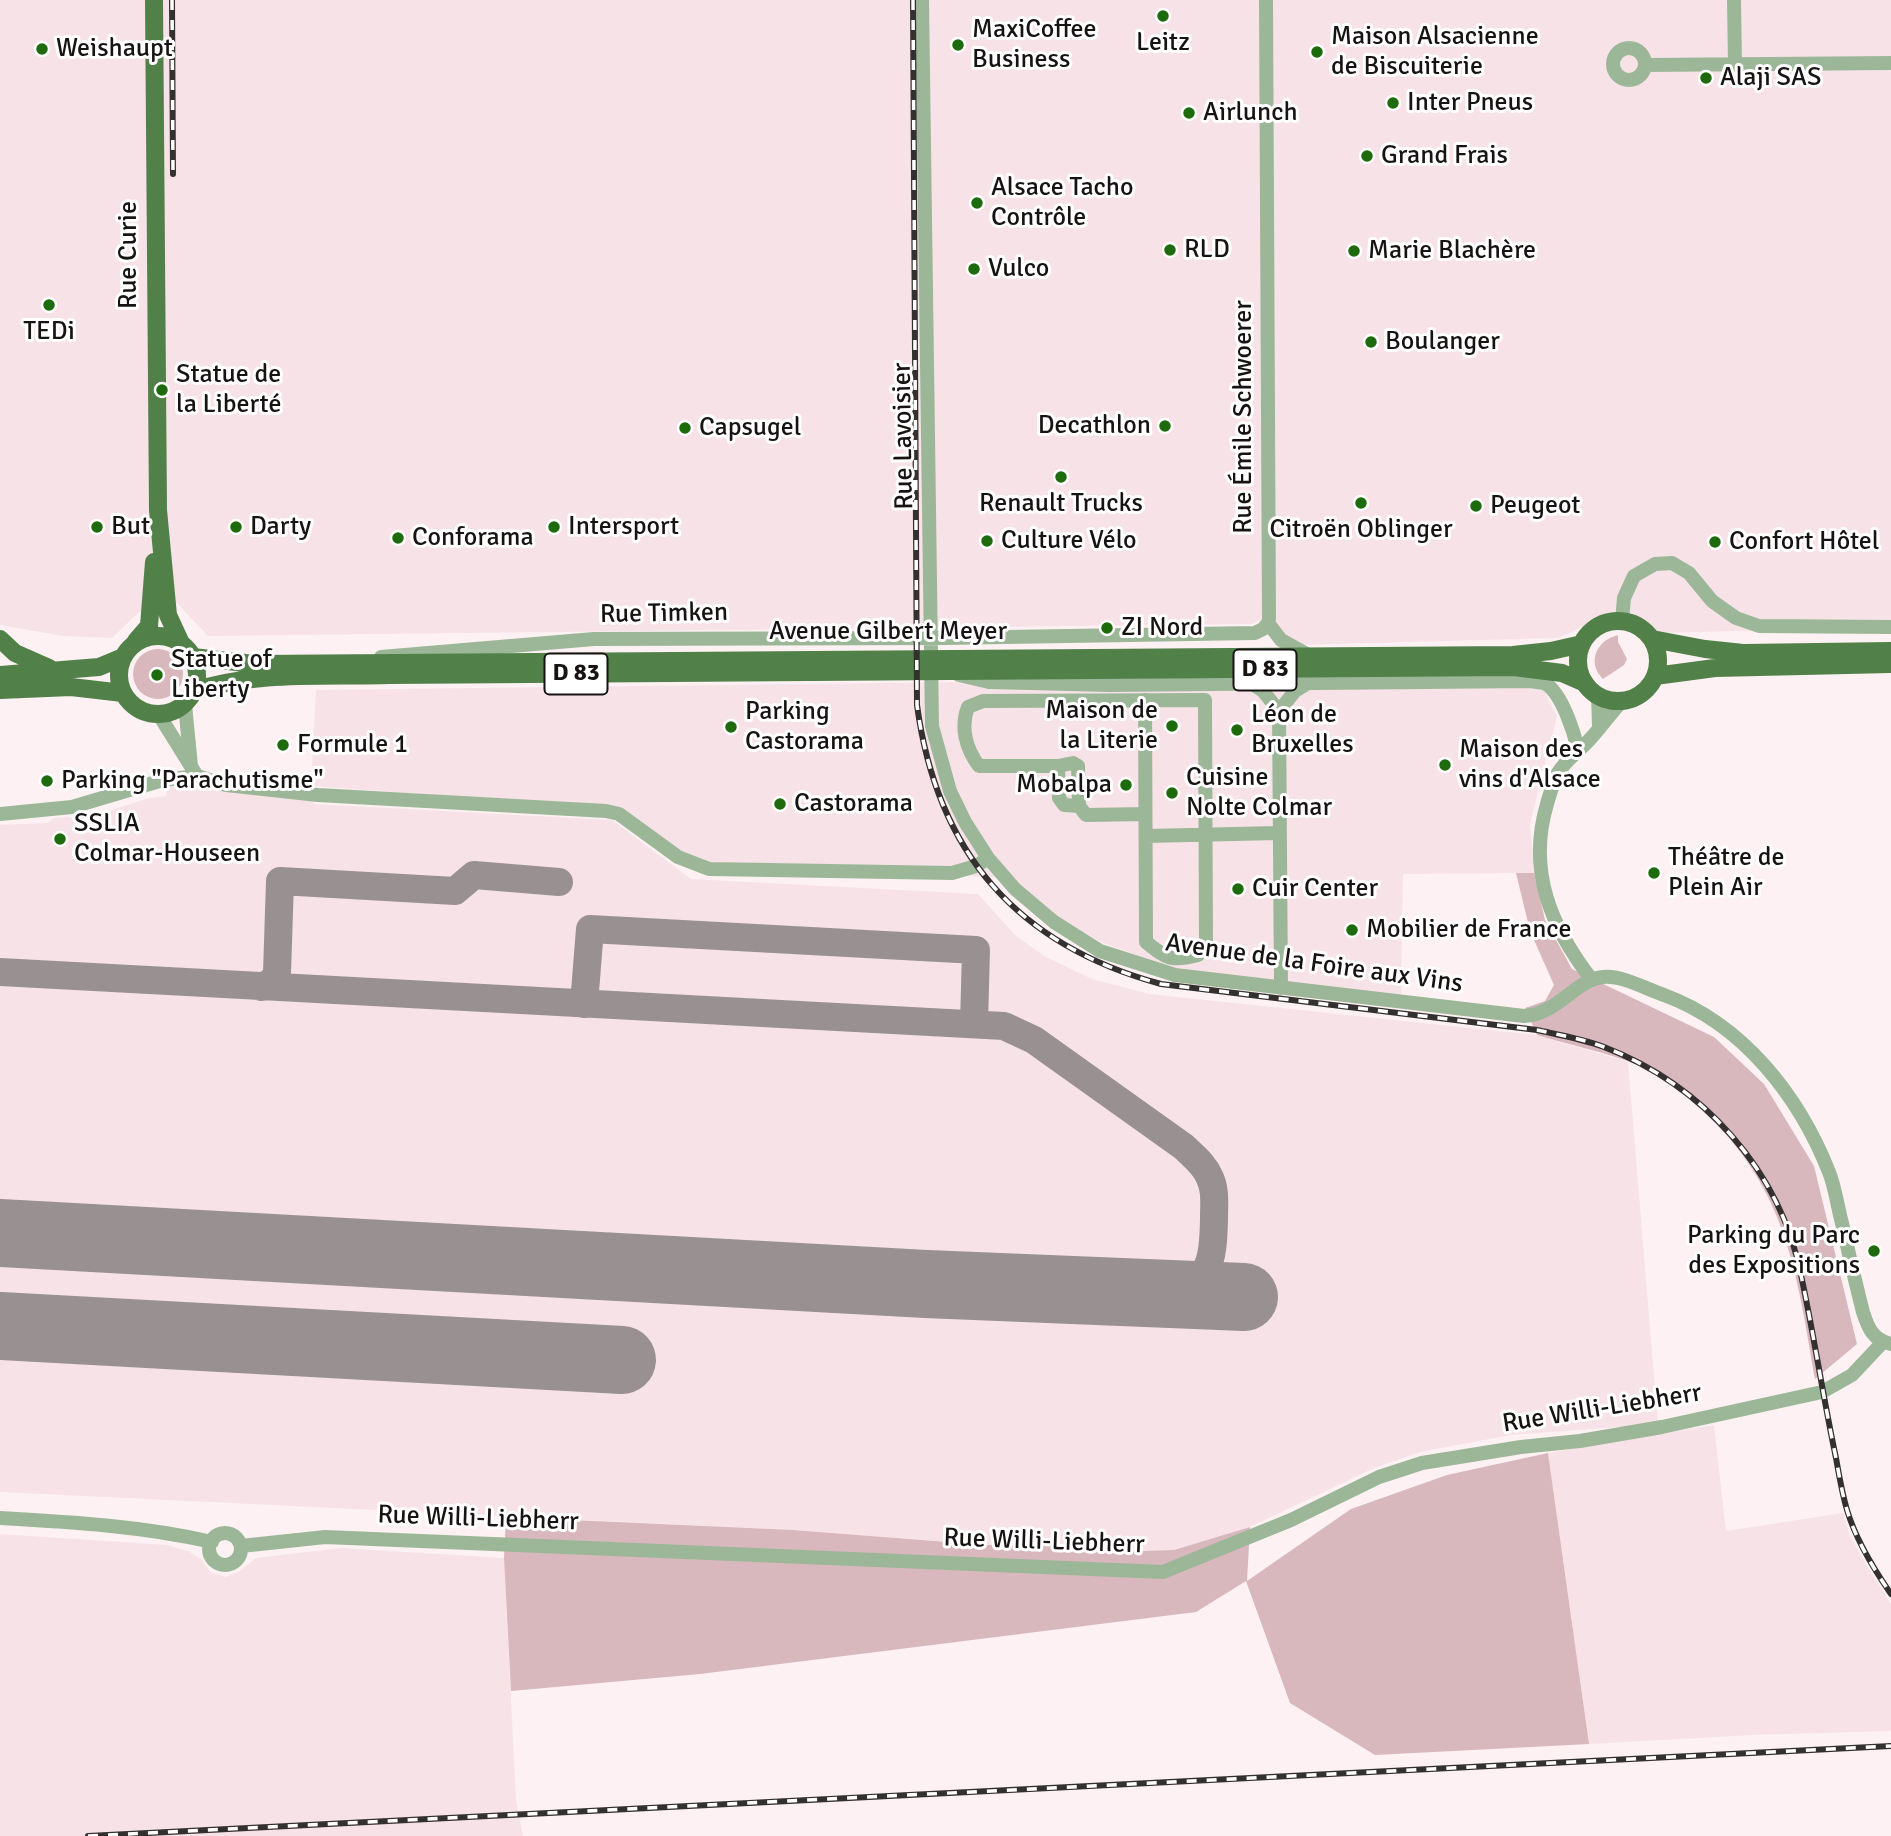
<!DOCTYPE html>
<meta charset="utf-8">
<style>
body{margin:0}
canvas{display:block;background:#fdf1f3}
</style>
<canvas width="1891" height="1836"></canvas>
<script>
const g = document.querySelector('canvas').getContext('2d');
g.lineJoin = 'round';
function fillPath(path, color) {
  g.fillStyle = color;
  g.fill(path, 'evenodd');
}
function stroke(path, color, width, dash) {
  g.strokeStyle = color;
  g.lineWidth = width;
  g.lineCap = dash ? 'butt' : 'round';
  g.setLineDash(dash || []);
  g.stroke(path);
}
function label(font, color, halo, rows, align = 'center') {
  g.font = font + ' Signika,sans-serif';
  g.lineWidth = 6;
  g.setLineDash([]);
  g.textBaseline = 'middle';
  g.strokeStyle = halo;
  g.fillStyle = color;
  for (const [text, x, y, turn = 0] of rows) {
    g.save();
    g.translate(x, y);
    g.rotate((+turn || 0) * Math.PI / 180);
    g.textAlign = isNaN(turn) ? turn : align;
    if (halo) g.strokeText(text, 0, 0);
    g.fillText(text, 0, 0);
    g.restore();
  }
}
const built = new Path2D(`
 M 0,0 L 1891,0 L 1891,627 L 1659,633 L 1632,613 L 1608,614 L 1559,638 L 1297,645 L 1264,617 L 1252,624 L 208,636 L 177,603 L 139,612 L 112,638 L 63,636 L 0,625 Z
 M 964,682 L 1510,684 L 1543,689 L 1557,716 L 1530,824 L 1534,873 L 1403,874 L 1401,995 L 1177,971 L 1101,942 L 1056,916 L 1010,878 L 717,865 L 684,857 L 617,808 L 311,786 L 316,690 Z
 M 181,785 L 313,801 L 314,804 L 612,820 L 691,879 L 978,894 L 1015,935 L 1044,956 L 1092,979 L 1149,994 L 1537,1035 L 1628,1062 L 1658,1424 L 1511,1435 L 1420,1452 L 1374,1468 L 1250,1527 L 1174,1550 L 1109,1552 L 1097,1546 L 986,1545 L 793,1530 L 0,1492 L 0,825 L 48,823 L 54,818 L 69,817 L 78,821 L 149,798 L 166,796 L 167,786 Z
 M 1714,1425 L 1726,1531 L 1843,1513 L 1849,1533 L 1862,1558 L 1891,1604 L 1891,1731 L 1753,1735 L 1589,1744 L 1548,1453 Z
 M 0,1534 L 167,1545 L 188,1551 L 201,1559 L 210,1572 L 225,1577 L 240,1571 L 256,1558 L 341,1548 L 504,1558 L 516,1800 L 523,1836 L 0,1836 Z`);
const green = new Path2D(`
 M 1618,635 L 1618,642 L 1627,659 L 1624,665 L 1603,679 C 1586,662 1597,640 1618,635 Z
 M133 674a25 25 0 1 1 50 0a25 25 0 1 1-50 0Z
 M 1516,873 L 1534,873 L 1545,920 L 1572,969 L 1714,1037 L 1764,1084 L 1814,1166 L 1857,1344 L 1815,1379 C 1797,1274 1787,1190 1705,1113 C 1686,1095 1664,1077 1640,1066 C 1609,1053 1570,1045 1537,1035 L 1525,1008 L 1545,1001 L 1554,985 L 1530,931 Z
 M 1548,1453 L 1589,1744 L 1375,1755 L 1290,1703 L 1246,1581 L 1196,1612 L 700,1674 L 511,1691 L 504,1558 L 506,1517 L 793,1530 L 986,1545 L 1097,1546 L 1110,1552 L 1174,1550 L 1250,1527 L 1247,1581 L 1351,1509 L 1447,1475 Z`);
const taxiway = new Path2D(`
 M 0,972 L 1004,1026 L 1034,1040 L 1184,1147 C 1193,1156 1204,1164 1209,1176 C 1216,1189 1214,1204 1214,1219 C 1213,1261 1211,1286 1163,1294
 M 261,987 L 272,982 L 277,973 L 280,881 L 455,891 L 474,875 L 559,882
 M 584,1004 L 590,929 L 976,950 L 974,1024`);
const runway = new Path2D(`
 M 0,1233 L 926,1284 L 1244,1297
 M 0,1326 L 622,1360`);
const minor = new Path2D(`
 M 922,0 L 932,726 L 950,791 L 965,822 L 988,858 L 1015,889 L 1054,922 L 1100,951 L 1175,975 L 1524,1016 C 1558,1014 1575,980 1603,977 C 1622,975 1646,989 1664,995 C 1743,1024 1799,1096 1829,1172 C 1835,1187 1837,1204 1841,1219 C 1848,1250 1855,1281 1863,1312 C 1868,1328 1873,1340 1891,1344
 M 1266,0 L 1269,619 L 1268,623
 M 1734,0 L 1735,65
 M1613 64a16 16 0 1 1 32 0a16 16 0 1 1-32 0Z
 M 1645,65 L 1891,63
 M 1622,621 L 1624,598 L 1634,576 L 1655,564 L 1672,563 L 1689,573 L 1712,601 L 1736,618 L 1759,626 L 1891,627
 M 1268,623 L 1281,640 L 1310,656
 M 381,657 L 594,639 L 943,638 L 1255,633 L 1263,629 L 1268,623
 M 959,675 L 989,682 L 1109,685 L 1529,681 C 1534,682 1542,682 1546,684 C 1562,694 1574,732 1578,750
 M 1251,683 L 1263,691 L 1279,711
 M 1598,695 L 1599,726
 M 1145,700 L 1146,942 C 1167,959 1171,962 1198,955 L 1206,942 L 1205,700 L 983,701 L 968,707 C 960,727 966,749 979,766 L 1058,766 L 1059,798 L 1064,805 L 1079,806 L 1086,815 L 1145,814
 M 185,705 L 191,766
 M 1279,711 L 1281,988
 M 1279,711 L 1295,691 L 1310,682
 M 159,715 L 197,776 L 226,785 L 318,795 L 606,811 L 619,814 L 678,857 L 709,869 L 952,873 L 976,866 L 988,858
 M 1058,766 L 1073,763 L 1078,766 L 1079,806
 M 0,814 L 72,807 L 163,780 L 197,776
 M 1146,836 L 1278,833
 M 1592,980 C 1551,927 1527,871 1547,804 C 1550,794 1553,782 1558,773 C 1566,759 1581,750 1591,738 C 1602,726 1611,713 1622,701
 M 0,1518 C 71,1522 142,1526 212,1542
 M209 1549a16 16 0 1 1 32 0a16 16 0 1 1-32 0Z
 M 241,1546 L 325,1537 L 1163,1572 L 1291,1520 L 1379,1477 L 1422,1463 L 1521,1447 L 1580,1441 L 1662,1427 L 1822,1392 L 1852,1375 L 1883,1342`);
const major = new Path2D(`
 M 154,0 L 158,510 L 168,615 L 180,641
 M1578 661a40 40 0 1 1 80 0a40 40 0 1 1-80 0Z
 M119 675a39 39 0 1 1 78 0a39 39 0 1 1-78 0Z
 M 0,639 L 15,653 L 49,668
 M 1652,639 L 1705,649 L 1743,653 L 1891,651
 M 136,641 L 149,626 L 154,562
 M 193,657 L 254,664 L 1513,655 L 1551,651 L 1582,644
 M 0,675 L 99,667 L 123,657
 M 1655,676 L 1715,668 L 1891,664
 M 0,690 L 71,687 L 123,693
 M 194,691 C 256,671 325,677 389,675 L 1514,667 L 1562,673 L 1585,683`);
const rail = new Path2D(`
 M 172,0 L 173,174
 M 913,0 L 917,705 C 937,853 1017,945 1161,984 L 1537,1030 C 1560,1035 1583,1039 1604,1047 C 1703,1085 1780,1170 1801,1275 C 1814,1335 1823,1397 1836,1458 C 1839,1475 1842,1493 1847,1510 C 1856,1540 1873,1568 1891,1594
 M 88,1836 L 1891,1746`);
const markers = [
 [1163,16,7,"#1d6b0c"],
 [958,45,7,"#1d6b0c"],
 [42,49,7,"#1d6b0c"],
 [1317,52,7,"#1d6b0c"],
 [1706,78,7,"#1d6b0c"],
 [1393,103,7,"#1d6b0c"],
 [1189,113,7,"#1d6b0c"],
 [1367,156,7,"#1d6b0c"],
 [977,203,7,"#1d6b0c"],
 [1170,250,7,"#1d6b0c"],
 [1354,251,7,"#1d6b0c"],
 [974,269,7,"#1d6b0c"],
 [49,305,7,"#1d6b0c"],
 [1371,342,7,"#1d6b0c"],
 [162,390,7,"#1d6b0c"],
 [1165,426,7,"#1d6b0c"],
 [685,428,7,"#1d6b0c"],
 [1061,477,7,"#1d6b0c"],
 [1361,503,7,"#1d6b0c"],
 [1476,506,7,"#1d6b0c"],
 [97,527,7,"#1d6b0c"],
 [236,527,7,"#1d6b0c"],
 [554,527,7,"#1d6b0c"],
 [398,538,7,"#1d6b0c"],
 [987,541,7,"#1d6b0c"],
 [1715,542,7,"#1d6b0c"],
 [1107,628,7,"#1d6b0c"],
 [157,675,7,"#1d6b0c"],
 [1172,726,7,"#1d6b0c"],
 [731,727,7,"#1d6b0c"],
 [1237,730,7,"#1d6b0c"],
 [283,745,7,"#1d6b0c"],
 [1445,765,7,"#1d6b0c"],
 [47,781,7,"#1d6b0c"],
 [1126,785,7,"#1d6b0c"],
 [1172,793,7,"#1d6b0c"],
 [780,804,7,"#1d6b0c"],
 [60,839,7,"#1d6b0c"],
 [1654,873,7,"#1d6b0c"],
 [1238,889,7,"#1d6b0c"],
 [1352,930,7,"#1d6b0c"],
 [1874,1251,7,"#1d6b0c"]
];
const shields = [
 [1265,670,63],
 [576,674,63]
];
const shieldNames = [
 ["D 83",1265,670],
 ["D 83",576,674]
];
const poiNames = [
 ["MaxiCoffee",972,30],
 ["Business",972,60],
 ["Maison Alsacienne",1331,37],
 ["de Biscuiterie",1331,67],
 ["Leitz",1163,43,"center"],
 ["Weishaupt",56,49],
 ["Alaji SAS",1720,78],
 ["Inter Pneus",1407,103],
 ["Airlunch",1203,113],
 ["Grand Frais",1381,156],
 ["Alsace Tacho",991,188],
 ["Contrôle",991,218],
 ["RLD",1184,250],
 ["Marie Blachère",1368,251],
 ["Vulco",988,269],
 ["TEDi",49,332,"center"],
 ["Boulanger",1385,342],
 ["Statue de",176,375],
 ["la Liberté",176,405],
 ["Decathlon",1151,426,"right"],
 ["Capsugel",699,428],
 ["Renault Trucks",1061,504,"center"],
 ["Peugeot",1490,506],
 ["But",111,527],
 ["Darty",250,527],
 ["Intersport",568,527],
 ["Citroën Oblinger",1361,530,"center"],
 ["Conforama",412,538],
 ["Culture Vélo",1001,541],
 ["Confort Hôtel",1729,542],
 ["ZI Nord",1121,628],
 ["Statue of",171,660],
 ["Liberty",171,690],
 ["Maison de",1158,711,"right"],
 ["la Literie",1158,741,"right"],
 ["Parking",745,712],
 ["Castorama",745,742],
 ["Léon de",1251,715],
 ["Bruxelles",1251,745],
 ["Formule 1",297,745],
 ["Maison des",1459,750],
 ["vins d'Alsace",1459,780],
 ["Cuisine",1186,778],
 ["Nolte Colmar",1186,808],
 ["Parking \"Parachutisme\"",61,781],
 ["Mobalpa",1112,785,"right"],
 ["Castorama",794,804],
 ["SSLIA",74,824],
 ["Colmar-Houseen",74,854],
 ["Théâtre de",1668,858],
 ["Plein Air",1668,888],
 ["Cuir Center",1252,889],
 ["Mobilier de France",1366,930],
 ["Parking du Parc",1860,1236,"right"],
 ["des Expositions",1860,1266,"right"]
];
const streetNames = [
 ["Rue Curie",129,255,-90],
 ["Rue Émile Schwoerer",1244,417,-90],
 ["Rue Lavoisier",904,436,-91],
 ["Rue Timken",664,614,-1],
 ["Avenue Gilbert Meyer",888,632],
 ["Avenue de la Foire aux Vins",1314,964,8],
 ["Rue Willi-Liebherr",1602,1409,-9],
 ["Rue Willi-Liebherr",478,1519,2],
 ["Rue Willi-Liebherr",1044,1542,2]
];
fillPath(built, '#f7e3e7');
fillPath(green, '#d8b7bd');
stroke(taxiway, '#999092', 28);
stroke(runway, '#999092', 68);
stroke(minor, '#9cb798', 14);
stroke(major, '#518149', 18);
stroke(rail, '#353030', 6);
stroke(rail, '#fff', 3.5, [10]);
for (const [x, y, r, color] of markers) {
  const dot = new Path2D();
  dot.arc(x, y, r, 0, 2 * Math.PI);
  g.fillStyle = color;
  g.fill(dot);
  stroke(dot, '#fff', 2.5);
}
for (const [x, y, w] of shields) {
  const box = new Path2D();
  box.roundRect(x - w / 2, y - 20.5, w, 41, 5);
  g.fillStyle = '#fff';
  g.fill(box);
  stroke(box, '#171313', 2);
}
label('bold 24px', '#171313', null, shieldNames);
label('26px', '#171313', '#fff', poiNames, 'left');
label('26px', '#171313', '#fff', streetNames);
</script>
